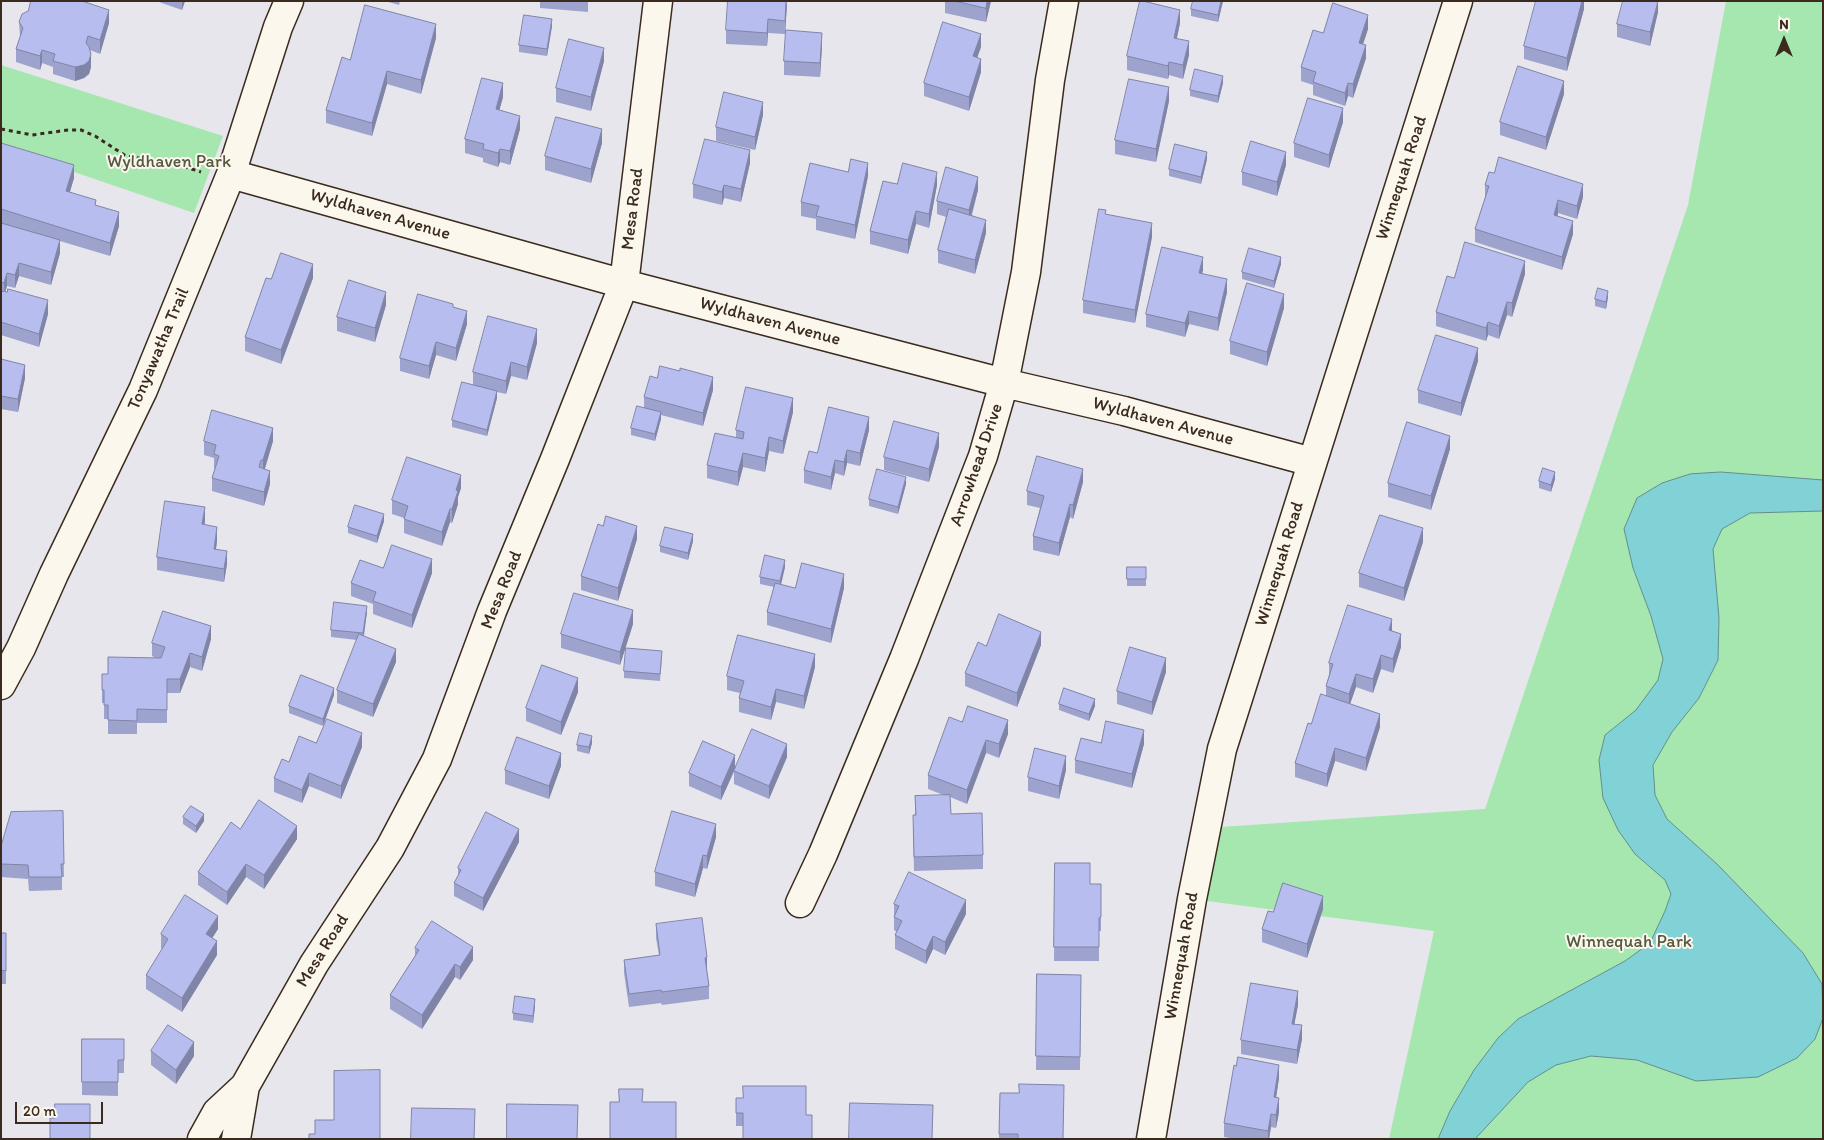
<!DOCTYPE html>
<style>
body{margin:0}
#map{position:relative;width:1824px;height:1140px;overflow:hidden;background:#e7e6ed;font-family:Itim,sans-serif}
canvas{display:block}
.frame{position:absolute;inset:0;border:2px solid #3b2a1e;pointer-events:none}
.north{position:absolute;left:1759px;top:15px;width:50px;height:50px;-webkit-text-stroke:4px #fbf7ec;paint-order:stroke;rotate:0deg;font-size:14px;font-weight:700;line-height:20px;text-align:center;color:#3b2a1e}
.north::after{content:'';display:block;margin:auto;width:18px;height:22px;background:#3b2a1e;clip-path:polygon(50% 0,100% 100%,50% 72%,0 100%)}
.scale{position:absolute;left:15px;top:1102px;width:88px;height:22px;box-sizing:border-box;border:2px solid #3b2a1e;border-top:0;padding-left:6px;font-size:15px;line-height:18px;white-space:nowrap;color:#3b2a1e;-webkit-text-stroke:4px #fbf7ec;paint-order:stroke}
</style>
<div id="map">
<canvas width="1824" height="1140"></canvas>
<div class="frame"></div>
<div class="north">N</div>
<div class="scale">20 m</div>
</div>
<script>
const g = document.querySelector('canvas').getContext('2d');
g.lineJoin = 'round';
function fillPath(path, color) {
  g.fillStyle = color;
  g.fill(path, 'evenodd');
}
function stroke(path, color, width, dash) {
  g.strokeStyle = color;
  g.lineWidth = width;
  g.lineCap = dash ? 'butt' : 'round';
  g.setLineDash(dash || []);
  g.stroke(path);
}
function label(font, color, halo, rows, align = 'center') {
  g.font = font + ' Itim,sans-serif';
  g.lineWidth = 4;
  g.setLineDash([]);
  g.textBaseline = 'middle';
  g.strokeStyle = halo;
  g.fillStyle = color;
  for (const [text, x, y, turn = 0] of rows) {
    g.save();
    g.translate(x, y);
    g.rotate((+turn || 0) * Math.PI / 180);
    g.textAlign = isNaN(turn) ? turn : align;
    if (halo) g.strokeText(text, 0, 0);
    g.fillText(text, 0, 0);
    g.restore();
  }
}
const green = new Path2D(`
 M 1726,1 L 1823,1 L 1823,1139 L 1389,1139 L 1434,931 L 1192,899 L 1206,828 L 1485,809 L 1688,205 Z
 M 1,65 L 223,136 L 194,213 L 1,147 Z`);
const water = new Path2D(`
 M 1721,472 L 1823,480 L 1823,511 L 1750,513 L 1722,529 L 1713,549 L 1719,618 L 1718,660 L 1699,698 L 1672,732 L 1653,765 L 1655,795 L 1667,819 L 1717,864 L 1803,953 L 1822,984 L 1823,1018 L 1815,1039 L 1797,1058 L 1758,1077 L 1696,1081 L 1637,1060 L 1591,1056 L 1556,1065 L 1528,1082 L 1475,1139 L 1438,1139 L 1450,1111 L 1474,1070 L 1498,1038 L 1518,1019 L 1625,961 L 1650,943 L 1665,911 L 1671,894 L 1665,880 L 1635,854 L 1618,830 L 1603,798 L 1599,760 L 1605,735 L 1636,710 L 1658,680 L 1663,659 L 1651,616 L 1633,568 L 1624,529 L 1637,498 L 1662,483 L 1690,474 Z`);
const path = new Path2D(`
 M 1,129 L 32,135 L 68,130 L 81,130 L 95,136 L 126,156 L 176,164 L 201,172`);
const minor = new Path2D(`
 M 231,174 L 624,284 L 1004,383 L 1124,411 L 1312,462
 M 1,685 L 21,648 L 54,574 L 143,390 L 231,174 L 278,27 L 289,1
 M 800,903 L 823,854 L 904,659 L 983,456 L 1004,383 L 1026,272 L 1050,80 L 1064,1
 M 202,1139 L 217,1112 L 245,1086
 M 236,1139 L 245,1086 L 314,964 L 390,848 L 437,759 L 492,611 L 555,459 L 624,284 L 658,1
 M 1151,1139 L 1192,899 L 1222,749 L 1458,1`);
const wall = new Path2D(`
 M 156,1 L 185,1 L 182,10 Z
 M 385,1 L 400,1 L 399,5 Z
 M 540,1 L 588,1 L 588,12 L 540,8 Z
 M 787,1 L 785,34 L 768,33 L 767,46 L 726,44 L 726,30 Z
 M 945,1 L 991,1 L 986,22 L 945,13 Z
 M 1223,1 L 1218,22 L 1191,16 L 1191,9 Z
 M 1584,1 L 1584,9 L 1567,71 L 1524,59 L 1524,46 Z
 M 1658,1 L 1658,12 L 1650,46 L 1617,37 L 1617,24 Z
 M 19,22 L 109,23 L 100,54 L 90,50 L 91,67 L 89,74 L 84,78 L 75,81 L 53,74 L 53,67 L 42,63 L 40,70 L 16,62 L 16,49 L 20,37 Z
 M 1180,23 L 1177,38 L 1189,55 L 1183,79 L 1169,75 L 1168,79 L 1127,70 L 1127,56 Z
 M 552,26 L 547,56 L 519,52 L 519,45 Z
 M 1368,29 L 1363,44 L 1366,58 L 1353,98 L 1348,96 L 1345,106 L 1313,95 L 1313,85 L 1301,81 L 1301,67 L 1323,33 Z
 M 436,38 L 421,94 L 387,84 L 372,136 L 326,123 L 326,110 L 350,60 Z
 M 822,46 L 820,77 L 784,75 L 784,61 Z
 M 981,47 L 977,57 L 981,72 L 969,111 L 924,96 L 924,83 Z
 M 604,61 L 591,111 L 556,102 L 556,88 Z
 M 1223,83 L 1218,103 L 1190,96 L 1190,90 Z
 M 1564,94 L 1546,150 L 1500,135 L 1500,122 Z
 M 503,97 L 499,110 L 520,129 L 510,165 L 500,162 L 498,167 L 483,162 L 483,158 L 465,153 L 465,139 Z
 M 1169,101 L 1156,162 L 1115,154 L 1115,140 Z
 M 763,115 L 755,150 L 716,141 L 716,127 Z
 M 1343,122 L 1329,168 L 1294,157 L 1294,143 Z
 M 1,143 L 74,178 L 70,192 L 96,205 L 119,226 L 110,256 L 60,241 L 60,253 L 51,285 L 19,276 L 15,288 L 7,286 L 5,292 L 48,314 L 39,347 L 1,335 L 1,223 L 22,229 L 1,223 Z
 M 602,143 L 591,183 L 545,170 L 545,156 Z
 M 1207,159 L 1201,184 L 1169,176 L 1169,169 Z
 M 750,163 L 741,202 L 724,198 L 722,205 L 693,198 L 693,184 Z
 M 1286,165 L 1277,196 L 1242,185 L 1242,172 Z
 M 868,176 L 855,239 L 816,230 L 816,219 L 801,216 L 801,202 Z
 M 897,184 L 937,185 L 929,228 L 916,224 L 908,254 L 870,244 L 870,231 Z
 M 1485,185 L 1583,197 L 1577,219 L 1558,213 L 1558,216 L 1573,234 L 1562,270 L 1475,242 L 1475,229 L 1485,198 Z
 M 978,190 L 972,215 L 986,233 L 975,274 L 938,263 L 938,250 L 946,217 L 937,214 L 937,201 Z
 M 1152,237 L 1135,323 L 1083,313 L 1083,300 Z
 M 1281,264 L 1274,288 L 1242,279 L 1242,272 Z
 M 1203,270 L 1202,273 L 1227,292 L 1218,331 L 1189,324 L 1185,337 L 1146,327 L 1146,314 Z
 M 1525,274 L 1512,317 L 1507,315 L 1499,339 L 1488,335 L 1486,341 L 1436,326 L 1436,312 L 1454,278 Z
 M 313,278 L 281,364 L 245,351 L 245,337 L 271,279 Z
 M 1608,297 L 1606,309 L 1595,306 L 1595,299 Z
 M 386,305 L 375,342 L 337,331 L 337,317 Z
 M 453,307 L 467,324 L 456,361 L 436,355 L 429,379 L 400,371 L 400,358 Z
 M 1284,308 L 1267,366 L 1230,354 L 1230,341 Z
 M 537,343 L 527,380 L 511,376 L 506,394 L 497,392 L 497,398 L 487,436 L 452,427 L 452,420 L 473,385 L 473,372 Z
 M 1,359 L 25,378 L 18,412 L 1,409 Z
 M 1478,361 L 1461,416 L 1418,403 L 1418,390 Z
 M 713,390 L 703,426 L 661,415 L 661,419 L 655,441 L 631,435 L 631,428 L 644,408 L 644,397 Z
 M 793,412 L 783,454 L 769,451 L 765,472 L 743,467 L 738,486 L 707,478 L 707,465 L 736,437 L 736,430 Z
 M 869,430 L 860,466 L 847,463 L 844,476 L 835,473 L 831,490 L 804,483 L 804,470 L 817,453 Z
 M 204,441 L 273,441 L 265,469 L 270,484 L 264,506 L 212,491 L 212,478 L 215,468 L 214,468 L 214,458 L 204,455 Z
 M 939,447 L 929,482 L 884,470 L 884,457 Z
 M 1450,449 L 1431,510 L 1388,497 L 1388,483 Z
 M 1555,479 L 1551,492 L 1539,488 L 1539,481 Z
 M 1083,482 L 1073,519 L 1070,517 L 1059,556 L 1033,550 L 1033,536 L 1040,508 L 1027,505 L 1027,491 Z
 M 906,484 L 898,514 L 869,506 L 869,499 Z
 M 461,488 L 458,497 L 458,504 L 452,523 L 450,522 L 442,546 L 404,533 L 404,518 L 392,514 L 392,500 Z
 M 205,521 L 204,525 L 217,541 L 216,549 L 227,564 L 224,582 L 157,570 L 157,557 Z
 M 384,521 L 377,543 L 348,533 L 348,527 Z
 M 603,526 L 637,539 L 618,601 L 581,590 L 581,576 Z
 M 693,541 L 688,560 L 660,552 L 660,546 Z
 M 1423,542 L 1404,601 L 1359,587 L 1359,573 Z
 M 785,567 L 781,585 L 795,588 L 844,588 L 831,643 L 767,625 L 767,612 L 774,587 L 760,584 L 760,577 Z
 M 1127,567 L 1146,567 L 1146,586 L 1127,586 Z
 M 383,568 L 432,573 L 412,628 L 373,614 L 373,604 L 351,596 L 351,583 Z
 M 367,612 L 364,636 L 396,662 L 373,717 L 337,703 L 337,690 L 357,640 L 331,637 L 331,630 Z
 M 633,624 L 620,665 L 561,648 L 561,634 Z
 M 1392,631 L 1401,647 L 1393,673 L 1381,669 L 1373,693 L 1356,687 L 1350,704 L 1380,727 L 1366,771 L 1335,761 L 1327,787 L 1295,777 L 1295,763 L 1311,724 L 1326,696 L 1326,686 L 1329,675 L 1329,663 Z
 M 211,639 L 202,671 L 190,667 L 180,693 L 167,693 L 167,723 L 137,723 L 137,734 L 108,734 L 108,719 L 104,719 L 104,703 L 102,703 L 102,674 L 108,674 L 156,658 L 152,656 L 152,643 Z
 M 1041,645 L 1017,707 L 965,686 L 965,673 L 986,646 Z
 M 662,658 L 660,681 L 624,678 L 624,671 Z
 M 815,667 L 804,709 L 776,702 L 771,720 L 739,712 L 739,698 L 740,693 L 727,690 L 727,676 Z
 M 1166,672 L 1152,715 L 1117,704 L 1117,691 Z
 M 578,692 L 561,735 L 526,721 L 526,708 Z
 M 334,695 L 323,726 L 289,713 L 289,706 Z
 M 1059,704 L 1095,706 L 1089,721 L 1059,710 Z
 M 962,722 L 1008,734 L 999,758 L 986,753 L 967,804 L 950,797 L 951,814 L 983,855 L 983,869 L 914,871 L 913,829 L 915,815 L 915,796 L 946,796 L 928,789 L 928,775 Z
 M 316,743 L 362,747 L 341,799 L 309,786 L 302,803 L 274,792 L 274,778 L 289,762 Z
 M 592,743 L 589,754 L 577,751 L 577,745 Z
 M 1101,743 L 1144,744 L 1132,788 L 1075,773 L 1075,760 Z
 M 787,757 L 769,799 L 734,784 L 734,772 L 721,800 L 689,786 L 689,773 L 735,767 Z
 M 561,766 L 549,799 L 505,784 L 505,770 Z
 M 1066,770 L 1059,799 L 1028,791 L 1028,777 Z
 M 63,811 L 64,877 L 62,877 L 62,890 L 29,891 L 28,879 L 1,877 L 1,846 Z
 M 183,817 L 204,821 L 196,833 L 183,824 Z
 M 240,829 L 297,839 L 264,889 L 246,877 L 227,905 L 198,885 L 198,872 Z
 M 716,837 L 707,869 L 703,868 L 695,897 L 655,886 L 655,872 Z
 M 519,842 L 483,911 L 454,896 L 454,883 L 458,876 L 458,868 Z
 M 1055,863 L 1090,884 L 1101,884 L 1101,931 L 1099,931 L 1099,961 L 1054,961 Z
 M 894,904 L 966,914 L 945,955 L 933,949 L 926,964 L 895,949 L 895,935 L 897,932 L 894,930 Z
 M 1323,909 L 1307,958 L 1262,942 L 1262,929 L 1273,912 Z
 M 656,924 L 707,971 L 709,986 L 709,999 L 662,1005 L 661,1003 L 629,1007 L 624,973 L 624,960 L 659,955 L 656,938 Z
 M 218,929 L 212,938 L 217,955 L 182,1012 L 146,989 L 146,975 L 162,949 L 161,948 L 161,934 Z
 M 1,933 L 6,933 L 6,984 L 1,984 Z
 M 415,948 L 473,960 L 460,980 L 455,977 L 422,1029 L 390,1009 L 390,995 L 415,956 Z
 M 1037,974 L 1081,975 L 1080,1070 L 1036,1070 Z
 M 1298,1005 L 1294,1024 L 1302,1039 L 1297,1064 L 1241,1054 L 1241,1040 Z
 M 535,1006 L 533,1023 L 513,1020 L 513,1013 Z
 M 82,1039 L 124,1039 L 124,1073 L 118,1073 L 118,1096 L 82,1095 Z
 M 151,1051 L 194,1056 L 176,1084 L 151,1065 Z
 M 1279,1078 L 1276,1098 L 1279,1112 L 1276,1128 L 1271,1127 L 1269,1139 L 1236,1139 L 1224,1137 L 1224,1123 Z
 M 1000,1093 L 1063,1139 L 999,1139 Z
 M 736,1098 L 743,1098 L 743,1126 L 736,1126 Z`);
const shadedWall = new Path2D(`
 M 182,1 L 185,1 L 182,10 Z
 M 786,1 L 787,6 L 785,34 L 785,21 Z
 M 987,1 L 991,1 L 986,22 L 986,8 Z
 M 1221,1 L 1223,1 L 1218,22 L 1218,15 Z
 M 1582,1 L 1584,1 L 1584,9 L 1567,71 L 1567,58 Z
 M 1658,1 L 1658,12 L 1650,46 L 1650,32 Z
 M 109,10 L 109,23 L 100,54 L 100,40 Z
 M 1180,10 L 1180,23 L 1174,51 L 1174,38 Z
 M 1368,15 L 1368,29 L 1359,56 L 1359,43 Z
 M 552,19 L 552,26 L 547,56 L 547,49 Z
 M 768,19 L 768,33 L 767,46 L 767,33 Z
 M 436,24 L 436,38 L 421,94 L 421,80 Z
 M 822,33 L 822,46 L 820,77 L 820,63 Z
 M 981,34 L 981,47 L 973,70 L 973,56 Z
 M 1189,41 L 1189,55 L 1183,79 L 1183,65 Z
 M 1366,45 L 1366,58 L 1353,98 L 1353,84 Z
 M 604,48 L 604,61 L 591,111 L 591,97 Z
 M 42,50 L 42,63 L 40,70 L 40,56 Z
 M 91,54 L 91,67 L 89,74 L 84,78 L 75,81 L 75,67 Z
 M 981,59 L 981,72 L 969,111 L 969,97 Z
 M 1169,62 L 1169,75 L 1168,79 L 1168,66 Z
 M 387,71 L 387,84 L 372,136 L 372,123 Z
 M 1223,76 L 1223,83 L 1218,103 L 1218,96 Z
 M 1564,81 L 1564,94 L 1546,150 L 1546,137 Z
 M 503,83 L 503,97 L 496,123 L 496,109 Z
 M 1348,83 L 1348,96 L 1345,106 L 1345,93 Z
 M 1169,87 L 1169,101 L 1156,162 L 1156,149 Z
 M 763,102 L 763,115 L 755,150 L 755,137 Z
 M 1343,108 L 1343,122 L 1329,168 L 1329,155 Z
 M 520,116 L 520,129 L 510,165 L 510,151 Z
 M 602,129 L 602,143 L 591,183 L 591,169 Z
 M 500,149 L 500,162 L 498,167 L 498,153 Z
 M 750,150 L 750,163 L 741,202 L 741,189 Z
 M 1207,152 L 1207,159 L 1201,184 L 1201,177 Z
 M 1286,152 L 1286,165 L 1277,196 L 1277,182 Z
 M 868,163 L 868,176 L 855,239 L 855,225 Z
 M 74,165 L 74,178 L 66,204 L 66,191 Z
 M 937,172 L 937,185 L 929,228 L 929,214 Z
 M 978,177 L 978,190 L 969,223 L 969,210 Z
 M 1583,184 L 1583,197 L 1577,219 L 1577,206 Z
 M 724,185 L 724,198 L 722,205 L 722,192 Z
 M 1558,200 L 1558,213 L 1554,228 L 1554,215 Z
 M 916,211 L 916,224 L 908,254 L 908,240 Z
 M 119,212 L 119,226 L 110,256 L 110,243 Z
 M 986,220 L 986,233 L 975,274 L 975,260 Z
 M 1573,221 L 1573,234 L 1562,270 L 1562,257 Z
 M 1152,223 L 1152,237 L 1135,323 L 1135,310 Z
 M 60,240 L 60,253 L 51,285 L 51,272 Z
 M 1203,257 L 1203,270 L 1199,286 L 1199,273 Z
 M 1281,257 L 1281,264 L 1274,288 L 1274,281 Z
 M 1525,261 L 1525,274 L 1512,317 L 1512,303 Z
 M 19,263 L 19,276 L 15,288 L 15,275 Z
 M 313,264 L 313,278 L 281,364 L 281,350 Z
 M 7,273 L 7,286 L 4,296 L 4,283 Z
 M 1227,279 L 1227,292 L 1218,331 L 1218,318 Z
 M 1608,291 L 1608,297 L 1606,309 L 1606,302 Z
 M 386,292 L 386,305 L 375,342 L 375,328 Z
 M 1284,294 L 1284,308 L 1267,366 L 1267,352 Z
 M 48,300 L 48,314 L 39,347 L 39,334 Z
 M 1507,302 L 1507,315 L 1499,339 L 1499,326 Z
 M 467,311 L 467,324 L 456,361 L 456,348 Z
 M 1189,311 L 1189,324 L 1185,337 L 1185,323 Z
 M 1488,322 L 1488,335 L 1486,341 L 1486,328 Z
 M 537,329 L 537,343 L 527,380 L 527,367 Z
 M 436,342 L 436,355 L 429,379 L 429,366 Z
 M 1478,348 L 1478,361 L 1461,416 L 1461,403 Z
 M 511,362 L 511,376 L 506,394 L 506,381 Z
 M 25,365 L 25,378 L 18,412 L 18,399 Z
 M 713,377 L 713,390 L 703,426 L 703,413 Z
 M 497,391 L 497,398 L 487,436 L 487,430 Z
 M 793,398 L 793,412 L 783,454 L 783,441 Z
 M 661,412 L 661,419 L 655,441 L 655,434 Z
 M 869,417 L 869,430 L 860,466 L 860,453 Z
 M 273,428 L 273,441 L 263,474 L 263,460 Z
 M 939,433 L 939,447 L 929,482 L 929,469 Z
 M 1450,436 L 1450,449 L 1431,510 L 1431,496 Z
 M 769,437 L 769,451 L 765,472 L 765,458 Z
 M 847,450 L 847,463 L 844,476 L 844,462 Z
 M 743,453 L 743,467 L 738,486 L 738,472 Z
 M 835,460 L 835,473 L 831,490 L 831,477 Z
 M 1083,469 L 1083,482 L 1073,519 L 1073,505 Z
 M 270,471 L 270,484 L 264,506 L 264,492 Z
 M 1555,472 L 1555,479 L 1551,492 L 1551,485 Z
 M 461,475 L 461,488 L 458,497 L 458,504 L 452,523 L 452,509 L 456,490 Z
 M 906,477 L 906,484 L 898,514 L 898,507 Z
 M 1070,504 L 1070,517 L 1059,556 L 1059,543 Z
 M 205,507 L 205,521 L 202,538 L 202,524 Z
 M 450,509 L 450,522 L 442,546 L 442,532 Z
 M 384,514 L 384,521 L 377,543 L 377,536 Z
 M 637,526 L 637,539 L 618,601 L 618,588 Z
 M 217,527 L 217,541 L 214,562 L 214,549 Z
 M 1423,528 L 1423,542 L 1404,601 L 1404,588 Z
 M 693,534 L 693,541 L 688,560 L 688,553 Z
 M 227,551 L 227,564 L 224,582 L 224,569 Z
 M 432,559 L 432,573 L 412,628 L 412,615 Z
 M 785,560 L 785,567 L 780,588 L 780,581 Z
 M 844,574 L 844,588 L 831,643 L 831,629 Z
 M 367,606 L 367,612 L 363,640 L 363,633 Z
 M 633,610 L 633,624 L 620,665 L 620,652 Z
 M 1392,619 L 1392,633 L 1389,630 Z
 M 211,626 L 211,639 L 202,671 L 202,657 Z
 M 1041,632 L 1041,645 L 1017,707 L 1017,693 Z
 M 1401,634 L 1401,647 L 1393,673 L 1393,659 Z
 M 396,649 L 396,662 L 373,717 L 373,704 Z
 M 190,653 L 190,667 L 180,693 L 180,679 Z
 M 815,654 L 815,667 L 804,709 L 804,696 Z
 M 1381,655 L 1381,669 L 1373,693 L 1373,679 Z
 M 1166,658 L 1166,672 L 1152,715 L 1152,702 Z
 M 1356,674 L 1356,687 L 1349,707 L 1349,694 Z
 M 578,678 L 578,692 L 561,735 L 561,722 Z
 M 334,688 L 334,695 L 323,726 L 323,719 Z
 M 776,689 L 776,702 L 771,720 L 771,707 Z
 M 1095,699 L 1095,706 L 1089,721 L 1089,714 Z
 M 1380,714 L 1380,727 L 1366,771 L 1366,758 Z
 M 1008,720 L 1008,734 L 999,758 L 999,744 Z
 M 1144,730 L 1144,744 L 1132,788 L 1132,774 Z
 M 362,733 L 362,747 L 341,799 L 341,786 Z
 M 592,736 L 592,743 L 589,754 L 589,747 Z
 M 986,740 L 986,753 L 967,804 L 967,790 Z
 M 787,744 L 787,757 L 769,799 L 769,786 Z
 M 1335,748 L 1335,761 L 1327,787 L 1327,774 Z
 M 561,753 L 561,766 L 549,799 L 549,786 Z
 M 735,755 L 735,768 L 721,800 L 721,787 Z
 M 1066,756 L 1066,770 L 1059,799 L 1059,786 Z
 M 309,773 L 309,786 L 302,803 L 302,790 Z
 M 204,814 L 204,821 L 196,833 L 196,826 Z
 M 716,824 L 716,837 L 707,869 L 707,856 Z
 M 297,826 L 297,839 L 264,889 L 264,875 Z
 M 519,829 L 519,842 L 483,911 L 483,898 Z
 M 703,855 L 703,868 L 695,897 L 695,884 Z
 M 246,864 L 246,877 L 227,905 L 227,892 Z
 M 1323,896 L 1323,909 L 1307,958 L 1307,944 Z
 M 966,900 L 966,914 L 945,955 L 945,942 Z
 M 218,916 L 218,929 L 206,948 L 206,934 Z
 M 933,936 L 933,949 L 926,964 L 926,951 Z
 M 217,941 L 217,955 L 182,1012 L 182,998 Z
 M 473,947 L 473,960 L 460,980 L 460,967 Z
 M 707,957 L 707,971 L 705,971 L 705,958 Z
 M 455,964 L 455,977 L 422,1029 L 422,1015 Z
 M 1298,991 L 1298,1005 L 1292,1037 L 1292,1024 Z
 M 535,999 L 535,1006 L 533,1023 L 533,1016 Z
 M 1302,1025 L 1302,1039 L 1297,1064 L 1297,1050 Z
 M 194,1042 L 194,1056 L 176,1084 L 176,1070 Z
 M 1279,1065 L 1279,1078 L 1274,1111 L 1274,1097 Z
 M 1279,1098 L 1279,1112 L 1276,1128 L 1276,1115 Z
 M 1271,1114 L 1271,1127 L 1269,1139 L 1268,1139 L 1268,1131 Z`);
const building = new Path2D(`
 M 31,1 L 82,1 L 109,10 L 100,40 L 88,36 L 86,43 L 89,47 L 91,54 L 89,61 L 84,65 L 75,67 L 53,61 L 55,54 L 42,50 L 40,56 L 16,49 L 23,28 L 19,22 L 22,14 L 28,11 Z
 M 728,1 L 786,1 L 785,21 L 768,19 L 767,33 L 726,30 Z
 M 955,1 L 987,1 L 986,8 Z
 M 1140,1 L 1143,1 L 1180,10 L 1174,38 L 1189,41 L 1183,65 L 1169,62 L 1168,66 L 1127,56 Z
 M 1193,1 L 1221,1 L 1218,15 L 1191,9 Z
 M 1536,1 L 1582,1 L 1567,58 L 1524,46 Z
 M 1623,1 L 1658,1 L 1650,32 L 1617,24 Z
 M 1333,3 L 1368,15 L 1359,43 L 1366,45 L 1353,84 L 1348,83 L 1345,93 L 1313,82 L 1316,72 L 1301,67 L 1313,30 L 1323,33 Z
 M 365,5 L 436,24 L 421,80 L 387,71 L 372,123 L 326,110 L 342,57 L 350,60 Z
 M 524,15 L 552,19 L 547,49 L 519,45 Z
 M 943,22 L 981,34 L 973,56 L 981,59 L 969,97 L 924,83 Z
 M 786,30 L 822,33 L 820,63 L 784,61 Z
 M 569,39 L 604,48 L 591,97 L 556,88 Z
 M 1518,66 L 1564,81 L 1546,137 L 1500,122 Z
 M 1195,69 L 1223,76 L 1218,96 L 1190,90 Z
 M 482,78 L 503,83 L 496,109 L 520,116 L 510,151 L 500,149 L 498,153 L 483,149 L 484,144 L 465,139 Z
 M 1129,79 L 1169,87 L 1156,149 L 1115,140 Z
 M 724,92 L 763,102 L 755,137 L 716,127 Z
 M 1308,98 L 1343,108 L 1329,155 L 1294,143 Z
 M 556,117 L 602,129 L 591,169 L 545,156 Z
 M 705,139 L 750,150 L 741,189 L 724,185 L 722,192 L 693,184 Z
 M 1251,141 L 1286,152 L 1277,182 L 1242,172 Z
 M 1,143 L 74,165 L 66,191 L 96,200 L 95,205 L 119,212 L 110,243 L 1,209 Z
 M 1175,144 L 1207,152 L 1201,177 L 1169,169 Z
 M 1499,157 L 1583,184 L 1577,206 L 1558,200 L 1554,215 L 1573,221 L 1562,257 L 1475,229 L 1489,186 L 1485,185 L 1489,172 L 1494,173 Z
 M 851,159 L 868,163 L 855,225 L 816,216 L 819,206 L 801,202 L 810,163 L 848,172 Z
 M 903,163 L 937,172 L 929,214 L 916,211 L 908,240 L 870,231 L 883,181 L 897,184 Z
 M 946,167 L 978,177 L 969,210 L 937,201 Z
 M 949,209 L 986,220 L 975,260 L 938,250 Z
 M 1099,209 L 1106,210 L 1105,214 L 1152,223 L 1135,310 L 1083,300 Z
 M 1,223 L 60,240 L 51,272 L 19,263 L 15,275 L 7,273 L 4,283 L 1,282 Z
 M 1465,242 L 1525,261 L 1512,303 L 1507,302 L 1499,326 L 1488,322 L 1486,328 L 1436,312 L 1447,276 L 1454,278 Z
 M 1162,247 L 1203,257 L 1199,273 L 1227,279 L 1218,318 L 1189,311 L 1185,323 L 1146,314 Z
 M 1249,248 L 1281,257 L 1274,281 L 1242,272 Z
 M 281,253 L 313,264 L 281,350 L 245,337 L 266,278 L 271,279 Z
 M 349,280 L 386,292 L 375,328 L 337,317 Z
 M 1247,283 L 1284,294 L 1267,352 L 1230,341 Z
 M 1598,288 L 1608,291 L 1606,302 L 1595,299 Z
 M 8,289 L 48,300 L 39,334 L 1,322 L 1,291 L 7,292 Z
 M 418,294 L 453,304 L 453,307 L 467,311 L 456,348 L 436,342 L 429,366 L 400,358 Z
 M 488,316 L 537,329 L 527,367 L 511,362 L 506,381 L 473,372 Z
 M 1436,335 L 1478,348 L 1461,403 L 1418,390 Z
 M 1,359 L 25,365 L 18,399 L 1,396 Z
 M 660,366 L 680,371 L 680,368 L 713,377 L 703,413 L 644,397 L 650,376 L 657,378 Z
 M 462,382 L 497,391 L 487,430 L 452,420 Z
 M 746,387 L 793,398 L 783,441 L 769,437 L 765,458 L 743,453 L 738,472 L 707,465 L 715,433 L 743,439 L 744,432 L 736,430 Z
 M 637,406 L 661,412 L 655,434 L 631,428 Z
 M 829,407 L 869,417 L 860,453 L 847,450 L 844,462 L 835,460 L 831,477 L 804,470 L 809,451 L 817,453 Z
 M 212,410 L 273,428 L 263,460 L 261,460 L 259,467 L 270,471 L 264,492 L 212,478 L 219,456 L 214,454 L 216,445 L 204,441 Z
 M 894,421 L 939,433 L 929,469 L 884,457 Z
 M 1407,422 L 1450,436 L 1431,496 L 1388,483 Z
 M 1037,456 L 1083,469 L 1073,505 L 1070,504 L 1059,543 L 1033,536 L 1044,496 L 1027,491 Z
 M 407,457 L 461,475 L 456,490 L 458,491 L 452,509 L 450,509 L 442,532 L 404,519 L 408,506 L 392,500 Z
 M 1543,468 L 1555,472 L 1551,485 L 1539,481 Z
 M 877,469 L 906,477 L 898,507 L 869,499 Z
 M 165,501 L 205,507 L 202,524 L 217,527 L 214,549 L 227,551 L 224,569 L 157,557 Z
 M 355,505 L 384,514 L 377,536 L 348,527 Z
 M 1380,515 L 1423,528 L 1404,588 L 1359,573 Z
 M 606,516 L 637,526 L 618,588 L 581,576 L 598,524 L 603,526 Z
 M 665,527 L 693,534 L 688,553 L 660,546 Z
 M 392,545 L 432,559 L 412,615 L 373,601 L 376,592 L 351,583 L 360,560 L 383,568 Z
 M 765,555 L 785,560 L 780,581 L 760,577 Z
 M 802,563 L 844,574 L 831,629 L 767,612 L 775,583 L 795,588 Z
 M 1127,567 L 1146,567 L 1146,579 L 1127,579 Z
 M 574,593 L 633,610 L 620,652 L 561,634 Z
 M 334,602 L 367,606 L 363,633 L 331,630 Z
 M 1348,605 L 1392,619 L 1389,630 L 1401,634 L 1393,659 L 1381,655 L 1373,679 L 1356,674 L 1349,694 L 1326,686 L 1333,664 L 1329,663 Z
 M 163,611 L 211,626 L 202,657 L 190,653 L 180,679 L 167,679 L 167,710 L 137,709 L 137,721 L 108,720 L 108,705 L 104,705 L 104,690 L 102,690 L 102,674 L 108,674 L 108,657 L 161,658 L 165,647 L 152,643 Z
 M 999,614 L 1041,632 L 1017,693 L 965,673 L 978,642 L 986,646 Z
 M 359,634 L 396,649 L 373,704 L 337,690 Z
 M 738,635 L 815,654 L 804,696 L 776,689 L 771,707 L 739,698 L 744,681 L 727,676 Z
 M 1130,647 L 1166,658 L 1152,702 L 1117,691 Z
 M 626,648 L 662,651 L 660,674 L 624,671 Z
 M 542,665 L 578,678 L 561,722 L 526,708 Z
 M 301,675 L 334,688 L 323,719 L 289,706 Z
 M 1064,688 L 1095,699 L 1089,714 L 1059,704 Z
 M 1321,694 L 1380,714 L 1366,758 L 1335,748 L 1327,774 L 1295,763 L 1308,723 L 1311,724 Z
 M 968,706 L 1008,720 L 999,744 L 986,740 L 967,790 L 928,775 L 949,717 L 962,722 Z
 M 327,719 L 362,733 L 341,786 L 309,773 L 302,790 L 274,778 L 282,759 L 289,762 L 299,736 L 316,743 Z
 M 1106,721 L 1144,730 L 1132,774 L 1075,760 L 1081,738 L 1101,743 Z
 M 752,729 L 787,744 L 769,786 L 734,771 Z
 M 580,733 L 592,736 L 589,747 L 577,745 Z
 M 517,737 L 561,753 L 549,786 L 505,770 Z
 M 703,741 L 735,755 L 721,787 L 689,773 Z
 M 1035,748 L 1066,756 L 1059,786 L 1028,777 Z
 M 950,795 L 951,814 L 982,813 L 983,855 L 914,857 L 913,815 L 916,815 L 915,796 Z
 M 259,800 L 297,826 L 264,875 L 246,864 L 227,892 L 198,872 L 231,822 L 240,829 Z
 M 191,806 L 204,814 L 196,826 L 183,817 Z
 M 63,811 L 64,864 L 61,864 L 62,877 L 29,877 L 28,865 L 1,864 L 1,846 L 11,812 Z
 M 672,811 L 716,824 L 707,856 L 703,855 L 695,884 L 655,872 Z
 M 486,812 L 519,829 L 483,898 L 454,883 L 461,870 L 458,868 Z
 M 1055,863 L 1090,863 L 1090,884 L 1101,884 L 1101,917 L 1099,918 L 1099,947 L 1054,947 Z
 M 909,872 L 966,900 L 945,942 L 933,936 L 926,951 L 895,935 L 902,921 L 894,917 L 899,906 L 894,904 Z
 M 1283,883 L 1323,896 L 1307,944 L 1262,929 L 1268,911 L 1273,912 Z
 M 185,895 L 218,916 L 206,934 L 217,941 L 182,998 L 146,975 L 168,939 L 161,934 Z
 M 702,918 L 707,957 L 705,958 L 709,986 L 662,992 L 661,990 L 629,994 L 624,960 L 660,955 L 656,924 Z
 M 432,921 L 473,947 L 460,967 L 455,964 L 422,1015 L 390,995 L 419,950 L 415,948 Z
 M 1,933 L 6,933 L 6,971 L 1,970 Z
 M 1037,974 L 1081,975 L 1080,1057 L 1036,1056 Z
 M 1251,983 L 1298,991 L 1292,1024 L 1302,1025 L 1297,1050 L 1241,1040 Z
 M 515,996 L 535,999 L 533,1016 L 513,1013 Z
 M 168,1025 L 194,1042 L 176,1070 L 151,1051 Z
 M 82,1039 L 124,1039 L 124,1060 L 118,1060 L 118,1082 L 82,1082 Z
 M 1238,1057 L 1279,1065 L 1274,1097 L 1279,1098 L 1276,1115 L 1271,1114 L 1268,1131 L 1224,1123 L 1234,1065 L 1236,1066 Z
 M 380,1070 L 380,1139 L 309,1139 L 309,1134 L 315,1134 L 315,1120 L 334,1120 L 334,1071 Z
 M 1019,1084 L 1064,1085 L 1063,1139 L 1018,1139 L 1018,1134 L 999,1134 L 1000,1093 L 1019,1093 Z
 M 743,1086 L 806,1086 L 806,1115 L 812,1115 L 812,1139 L 743,1139 L 743,1113 L 736,1113 L 736,1098 L 743,1098 Z
 M 619,1089 L 643,1089 L 642,1102 L 676,1102 L 676,1139 L 610,1139 L 610,1102 L 619,1102 Z
 M 850,1103 L 933,1105 L 932,1139 L 849,1139 Z
 M 55,1104 L 90,1104 L 90,1139 L 50,1139 L 50,1118 L 55,1118 Z
 M 507,1104 L 578,1105 L 577,1139 L 507,1139 Z
 M 412,1108 L 475,1109 L 474,1139 L 411,1139 Z`);
const parkNames = [
 ["Wyldhaven Park",169,162],
 ["Winnequah Park",1629,942]
];
const streetNames = [
 ["Winnequah Road",1402,178,-72],
 ["Mesa Road",633,209,-83],
 ["Wyldhaven Avenue",380,215,16],
 ["Wyldhaven Avenue",770,322,15],
 ["Tonyawatha Trail",159,349,-67],
 ["Wyldhaven Avenue",1163,422,15],
 ["Arrowhead Drive",977,465,-71],
 ["Winnequah Road",1280,564,-73],
 ["Mesa Road",502,590,-68],
 ["Mesa Road",323,951,-58],
 ["Winnequah Road",1182,956,-80]
];
fillPath(green, '#a6e7b0');
fillPath(water, '#80d2d7');
stroke(water, '#648f8d', 1);
stroke(minor, '#3b2a1e', 31);
stroke(path, '#3b2a1e', 3, [4, 4]);
stroke(minor, '#fbf7ec', 28);
fillPath(wall, '#9da3cd');
fillPath(shadedWall, '#8084a7');
fillPath(building, '#b7bdee');
stroke(building, '#8084a7', 1);
label('18px', '#565942', '#fbf7ec', parkNames);
label('18px', '#3b2a1e', '#fbf7ec', streetNames);
</script>
